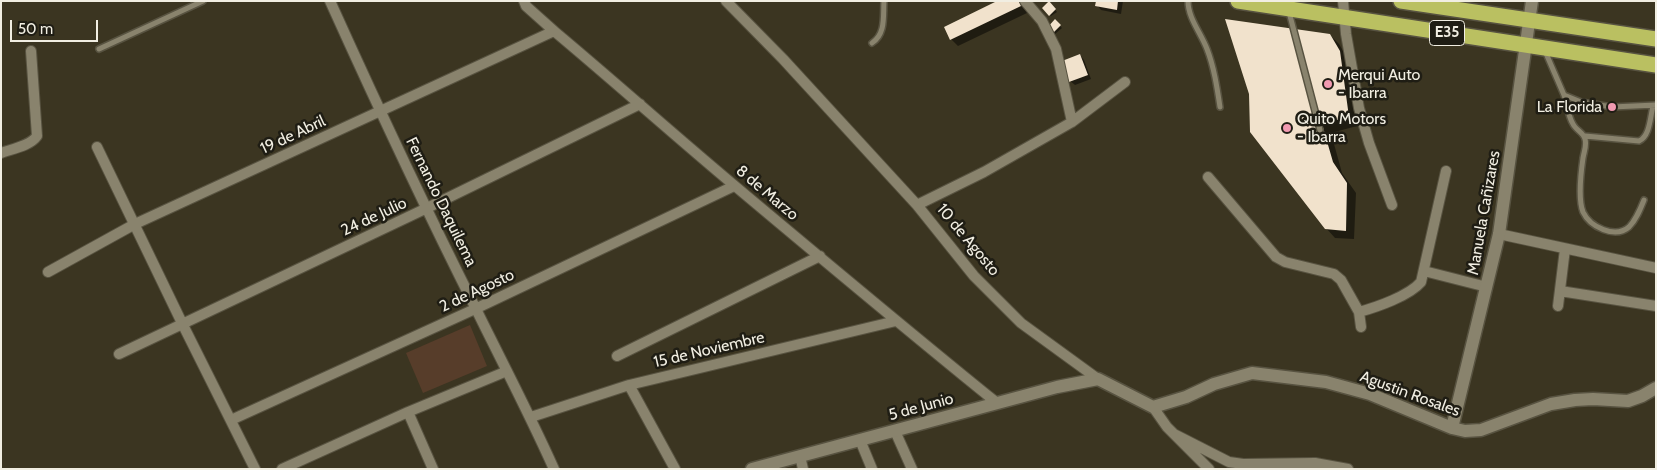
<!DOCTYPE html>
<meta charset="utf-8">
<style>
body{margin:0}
#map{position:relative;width:1657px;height:470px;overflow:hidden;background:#3b3521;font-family:Cabin,sans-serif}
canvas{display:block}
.frame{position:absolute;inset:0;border:2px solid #f1eee2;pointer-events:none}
.scale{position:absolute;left:10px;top:20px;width:88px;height:22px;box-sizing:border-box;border:2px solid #f1eee2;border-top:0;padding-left:6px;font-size:15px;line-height:18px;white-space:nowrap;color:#f1eee2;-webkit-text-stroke:4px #1f1d14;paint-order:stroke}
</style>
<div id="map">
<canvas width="1657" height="470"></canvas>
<div class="frame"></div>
<div class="scale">50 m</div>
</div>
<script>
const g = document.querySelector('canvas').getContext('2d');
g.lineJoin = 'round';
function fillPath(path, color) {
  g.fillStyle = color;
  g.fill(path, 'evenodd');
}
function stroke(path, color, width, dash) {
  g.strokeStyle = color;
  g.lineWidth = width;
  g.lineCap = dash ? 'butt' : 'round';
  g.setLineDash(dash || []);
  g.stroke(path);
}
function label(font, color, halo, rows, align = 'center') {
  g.font = font + ' Cabin,sans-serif';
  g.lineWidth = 5;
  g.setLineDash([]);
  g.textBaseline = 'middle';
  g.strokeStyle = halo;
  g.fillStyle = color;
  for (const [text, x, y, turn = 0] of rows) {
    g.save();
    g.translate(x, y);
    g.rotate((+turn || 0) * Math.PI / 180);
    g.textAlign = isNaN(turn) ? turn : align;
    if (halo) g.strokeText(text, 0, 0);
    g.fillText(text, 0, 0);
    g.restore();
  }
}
const green = new Path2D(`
 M 470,325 L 487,366 L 423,393 L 406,353 Z`);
const shadow = new Path2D(`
 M 1000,1 L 1021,1 L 1027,13 L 958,46 L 951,39 L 946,27 Z
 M 1097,1 L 1123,1 L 1121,14 L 1101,10 L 1097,5 Z
 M 1049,3 L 1057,12 L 1051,16 L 1044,8 Z
 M 1055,21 L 1062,28 L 1055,34 L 1048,28 Z
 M 1330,35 L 1339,44 L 1349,61 L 1357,126 L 1331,133 L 1342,173 L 1356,193 L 1354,239 L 1335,238 L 1326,228 L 1251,132 Z
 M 1080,55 L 1084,60 L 1091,79 L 1075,85 L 1070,81 Z`);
const building = new Path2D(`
 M 997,1 L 1019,1 L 1021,6 L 950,40 L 944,27 Z
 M 1049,1 L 1056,9 L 1049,16 L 1042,8 Z
 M 1096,1 L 1118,1 L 1117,10 L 1095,6 Z
 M 1055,19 L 1061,25 L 1052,34 L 1047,28 Z
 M 1225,19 L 1330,34 L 1340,51 L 1349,117 L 1322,124 L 1333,162 L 1347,183 L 1346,231 L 1325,229 L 1250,132 L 1249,94 Z
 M 1080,54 L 1088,75 L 1069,82 L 1062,61 Z`);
const lane = new Path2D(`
 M 1188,1 C 1188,18 1201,33 1207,49 C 1214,67 1217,87 1220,107
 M 1289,12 L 1320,130
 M 872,43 C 886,34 883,16 884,1
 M 99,49 L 203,1
 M 1545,51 L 1564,95 L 1581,102 L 1612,107 L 1656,105
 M 1564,95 C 1567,104 1568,116 1573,124 C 1576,130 1584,133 1585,139 C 1587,145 1584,152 1583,158 C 1581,172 1578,199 1583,212 C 1590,227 1615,239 1629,227 C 1636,220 1640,210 1644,200
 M 1585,136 L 1639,141 C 1650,136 1650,118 1653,106`);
const street = new Path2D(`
 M 330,1 C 377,105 425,208 476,309 C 502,362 530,415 554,469
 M 524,1 L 526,6 L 554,31 C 615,82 674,135 735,186 C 822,259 909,332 997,403
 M 726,1 L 783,59 L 917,205 L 974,276 L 1021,323 L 1098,379
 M 1025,1 L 1042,21 L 1056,49 L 1072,122
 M 1343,1 L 1346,34 L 1359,108 L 1369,143 L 1392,205
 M 97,147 L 182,323 L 255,469
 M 1,153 C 12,149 30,146 37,136 L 31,51
 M 1208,177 L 1276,257 L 1285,262 L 1334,274 L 1341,280 L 1359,312 L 1361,327
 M 917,205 L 984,172 L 1072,122 L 1125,82
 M 1499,234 L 1656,268
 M 1424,271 L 1487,287
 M 48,272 L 135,224 L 554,31
 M 1560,291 L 1656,306
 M 1558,306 L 1565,249
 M 1359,312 C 1377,307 1409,296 1421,282 L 1446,171
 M 119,354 L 427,208 L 640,104
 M 617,356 L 820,256
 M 629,385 L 675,469
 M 1153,407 L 1167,427 L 1209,469
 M 408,412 L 433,469
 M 531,417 L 629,385 L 896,321
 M 231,420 L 475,309 L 734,186
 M 895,431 L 912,469
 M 1174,434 L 1229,462 L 1243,464 L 1315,463 L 1348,469
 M 860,440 L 872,469
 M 800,456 L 803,469
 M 282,469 L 408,412 L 507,371`);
const secondary = new Path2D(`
 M 1452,428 L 1499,234 L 1532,1
 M 752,469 L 1057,387 L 1098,379 L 1153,407 L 1186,397 L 1214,384 L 1252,373 L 1326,382 L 1370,394 L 1452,428 L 1465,431 L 1481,430 L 1551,404 L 1575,400 L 1593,399 L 1628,401 L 1642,396 L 1656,388`);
const highway = new Path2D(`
 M 1238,1 L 1656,65
 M 1401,1 L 1656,39`);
const markers = [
 [1328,84,5,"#f19ab1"],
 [1612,107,5,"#f19ab1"],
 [1287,128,5,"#f19ab1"]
];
const shields = [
 [1447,33,35]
];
const shieldNames = [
 ["E35",1447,33]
];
const poiNames = [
 ["Merqui Auto",1338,75],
 ["- Ibarra",1338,93],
 ["La Florida",1602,107,"right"],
 ["Quito Motors",1297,119],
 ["- Ibarra",1297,137]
];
const streetNames = [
 ["19 de Abril",293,135,-25],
 ["8 de Marzo",767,193,40],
 ["Fernando Daquilema",441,202,64],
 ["Manuela Cañizares",1484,213,-80],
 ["24 de Julio",374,217,-25],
 ["10 de Agosto",968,240,50],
 ["2 de Agosto",477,291,-25],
 ["15 de Noviembre",709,350,-13],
 ["Agustin Rosales",1410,394,20],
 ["5 de Junio",921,407,-15]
];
fillPath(green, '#573d2a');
fillPath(shadow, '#0007');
fillPath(building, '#f1e2cc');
stroke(lane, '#585341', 8);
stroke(street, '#585341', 12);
stroke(secondary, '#585341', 15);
stroke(highway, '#585341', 18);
stroke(lane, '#89836d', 5);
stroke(street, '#89836d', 10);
stroke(secondary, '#89836d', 12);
stroke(highway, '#bac061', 15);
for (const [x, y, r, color] of markers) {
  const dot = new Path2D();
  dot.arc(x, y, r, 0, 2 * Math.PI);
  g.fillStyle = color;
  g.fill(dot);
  stroke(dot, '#1f1d14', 2);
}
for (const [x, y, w] of shields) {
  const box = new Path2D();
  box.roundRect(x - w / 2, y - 12.5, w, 25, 4);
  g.fillStyle = '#1f1d14';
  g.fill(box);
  stroke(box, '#f1eee2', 1);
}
label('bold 15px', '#f1eee2', null, shieldNames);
label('16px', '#f1eee2', '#1f1d14', poiNames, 'left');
label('16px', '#f1eee2', '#1f1d14', streetNames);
</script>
